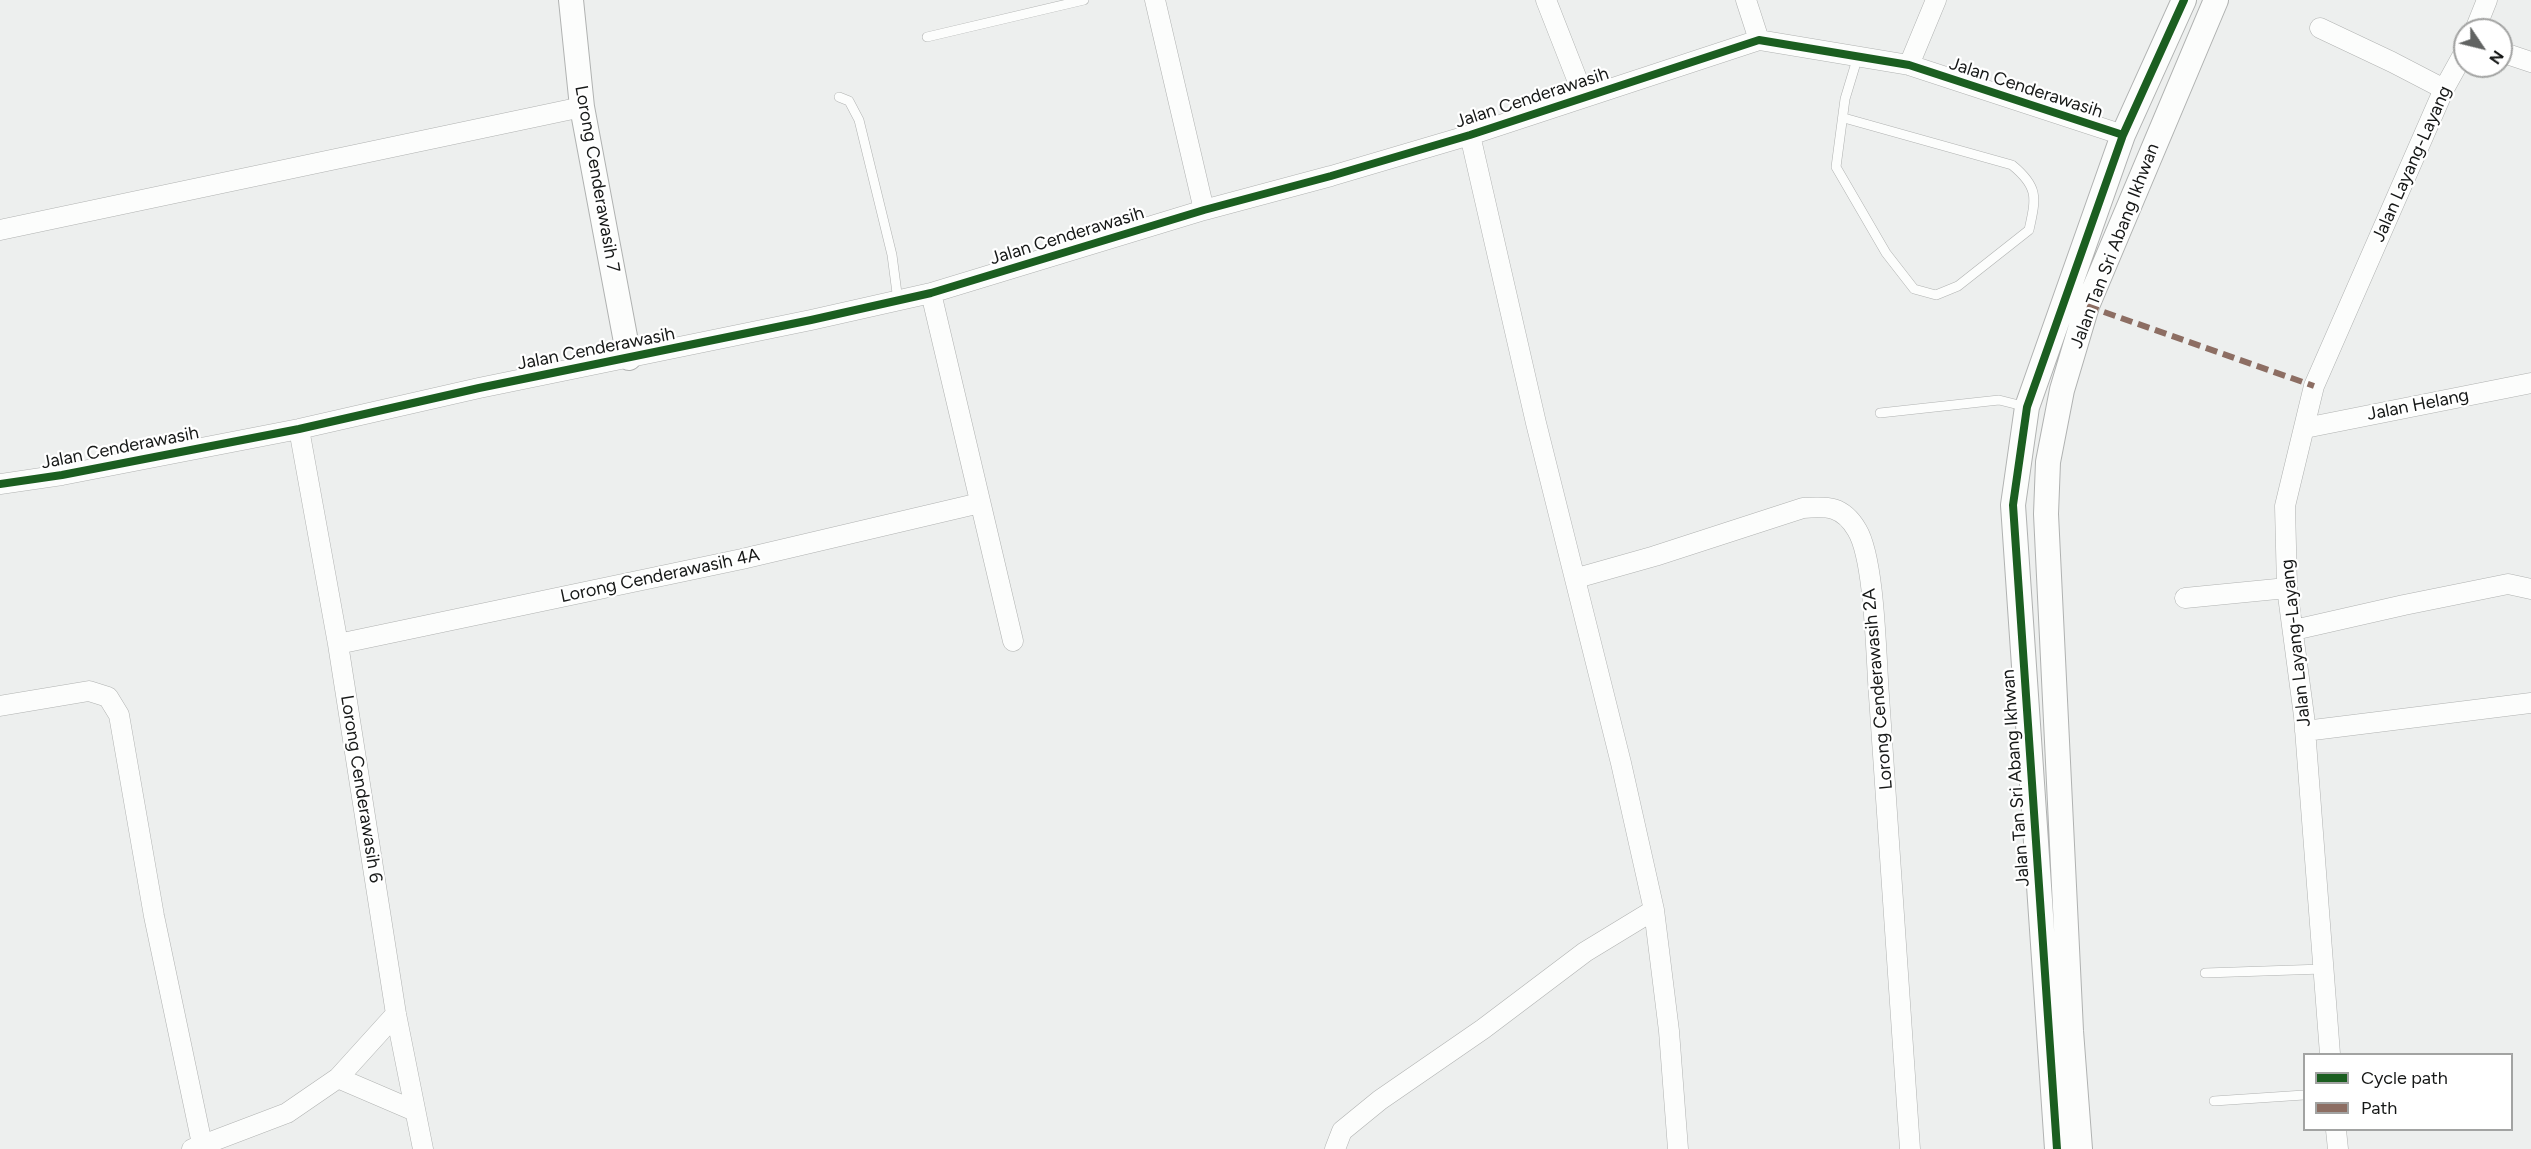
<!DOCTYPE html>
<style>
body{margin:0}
#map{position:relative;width:2531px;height:1149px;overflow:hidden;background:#edefee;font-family:Figtree,sans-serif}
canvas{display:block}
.legend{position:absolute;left:2303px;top:1053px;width:210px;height:78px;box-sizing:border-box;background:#fff;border:2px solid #a2a3a2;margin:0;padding:8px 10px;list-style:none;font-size:18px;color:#161817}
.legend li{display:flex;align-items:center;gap:12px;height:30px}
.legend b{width:30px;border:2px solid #a2a3a2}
.north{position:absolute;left:2453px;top:18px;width:60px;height:60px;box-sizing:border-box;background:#fff;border:2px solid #a2a3a2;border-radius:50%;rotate:125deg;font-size:16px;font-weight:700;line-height:24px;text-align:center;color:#161817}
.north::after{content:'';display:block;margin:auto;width:21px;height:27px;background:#616362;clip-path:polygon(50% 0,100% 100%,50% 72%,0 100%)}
</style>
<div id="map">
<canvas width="2531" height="1149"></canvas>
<ul class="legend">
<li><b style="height:8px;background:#1b5e20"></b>Cycle path</li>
<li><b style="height:8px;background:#8d6e63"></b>Path</li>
</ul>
<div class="north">N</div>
</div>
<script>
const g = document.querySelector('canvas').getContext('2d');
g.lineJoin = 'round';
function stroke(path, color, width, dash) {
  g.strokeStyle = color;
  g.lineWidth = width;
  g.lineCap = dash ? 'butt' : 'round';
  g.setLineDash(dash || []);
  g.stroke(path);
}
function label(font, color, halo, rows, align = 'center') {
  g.font = font + ' Figtree,sans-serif';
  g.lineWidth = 4.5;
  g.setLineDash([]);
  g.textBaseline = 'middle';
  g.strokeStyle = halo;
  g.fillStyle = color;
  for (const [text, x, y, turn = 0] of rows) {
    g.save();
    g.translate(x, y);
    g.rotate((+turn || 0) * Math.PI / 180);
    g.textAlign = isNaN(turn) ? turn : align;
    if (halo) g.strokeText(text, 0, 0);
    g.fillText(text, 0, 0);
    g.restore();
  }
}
const service = new Path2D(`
 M 927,37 L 1084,0
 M 839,97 L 849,101 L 859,120 L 892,255 L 898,301
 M 1844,118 L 2012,165 C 2039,187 2036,198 2029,230 L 1958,286 L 1936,295 L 1914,289 L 1886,253 L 1836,167 L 1845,99 L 1858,56
 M 1880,413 L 1999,400 L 2027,407
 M 2205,973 L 2323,969
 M 2214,1101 L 2304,1095`);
const minor = new Path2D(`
 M 1155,0 L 1204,210
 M 1546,0 L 1584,97
 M 1746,0 L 1759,40
 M 2320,28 L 2392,62 L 2444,89
 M 2475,30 L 2487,0
 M 2501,52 L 2531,62
 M 1909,65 L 1936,0
 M 1470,135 L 1536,423 L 1621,763 L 1654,910 L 1669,1031 L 1678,1149
 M 0,230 L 582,107
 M 931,293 L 1013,641
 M 2305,428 L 2531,383
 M 299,429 L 338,644 L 396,1014 L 423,1149
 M 0,484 L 62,475 L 299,429 L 479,388 L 811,320 L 931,293 L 1204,210 L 1331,176 L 1470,135 L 1759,40 L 1909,65 L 2123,135
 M 1577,578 L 1655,556 L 1803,508 C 1828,506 1843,506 1857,530 C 1875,560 1876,658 1879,696 C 1890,847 1901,998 1910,1149
 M 2185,598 L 2287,588
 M 2294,630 L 2404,605 L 2508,584 L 2531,589
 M 338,644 L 742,559 L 980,503
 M 0,706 L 89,691 L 108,697 L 119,715 L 154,916 L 202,1144
 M 2305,731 L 2531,703
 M 2330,1054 L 2304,716 L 2287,588 L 2285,506 L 2314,386 L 2444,89 L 2465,51
 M 338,1078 L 415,1111
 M 2336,1130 L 2338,1149
 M 192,1149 L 287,1113 L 338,1078 L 396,1014
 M 1335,1149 L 1342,1131 L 1380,1100 L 1483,1029 L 1585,952 L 1654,910`);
const tertiary = new Path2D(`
 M 571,0 L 582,107 L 629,358
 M 2057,1149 L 2013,505 L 2027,407 L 2123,135 L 2184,0
 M 2080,1149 L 2071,1031 L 2046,514 L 2048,462 L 2062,390 L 2087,306 L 2216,0`);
const quiet = new Path2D(`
 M 2087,306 L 2314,386`);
const cycleway = new Path2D(`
 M 0,484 L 62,475 L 299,429 L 479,388 L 811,320 L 931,293 L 1204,210 L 1331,176 L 1470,135 L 1759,40 L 1909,65 L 2123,135
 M 2057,1149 L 2013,505 L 2027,407 L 2123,135 L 2184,0`);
const streetNames = [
 ["Jalan Cenderawasih",2026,88,18],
 ["Jalan Cenderawasih",1532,98,-18],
 ["Jalan Layang-Layang",2412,164,-66],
 ["Lorong Cenderawasih 7",597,179,80],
 ["Jalan Cenderawasih",1067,236,-17],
 ["Jalan Tan Sri Abang Ikhwan",2115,246,-69],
 ["Jalan Cenderawasih",596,349,-11],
 ["Jalan Helang",2418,405,-11],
 ["Jalan Cenderawasih",120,448,-11],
 ["Lorong Cenderawasih 4A",660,576,-12],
 ["Jalan Layang-Layang",2296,643,-96],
 ["Lorong Cenderawasih 2A",1878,689,-95],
 ["Jalan Tan Sri Abang Ikhwan",2016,778,-94],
 ["Lorong Cenderawasih 6",361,789,81]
];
stroke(service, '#b0b2b1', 10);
stroke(minor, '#b0b2b1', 21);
stroke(tertiary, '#b0b2b1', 26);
stroke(service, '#fcfdfc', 9);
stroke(minor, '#fcfdfc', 20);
stroke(tertiary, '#fcfdfc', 24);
stroke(quiet, '#8d6e63', 6, [12, 6]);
stroke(cycleway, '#1b5e20', 8);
label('18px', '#161817', '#fff', streetNames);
</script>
